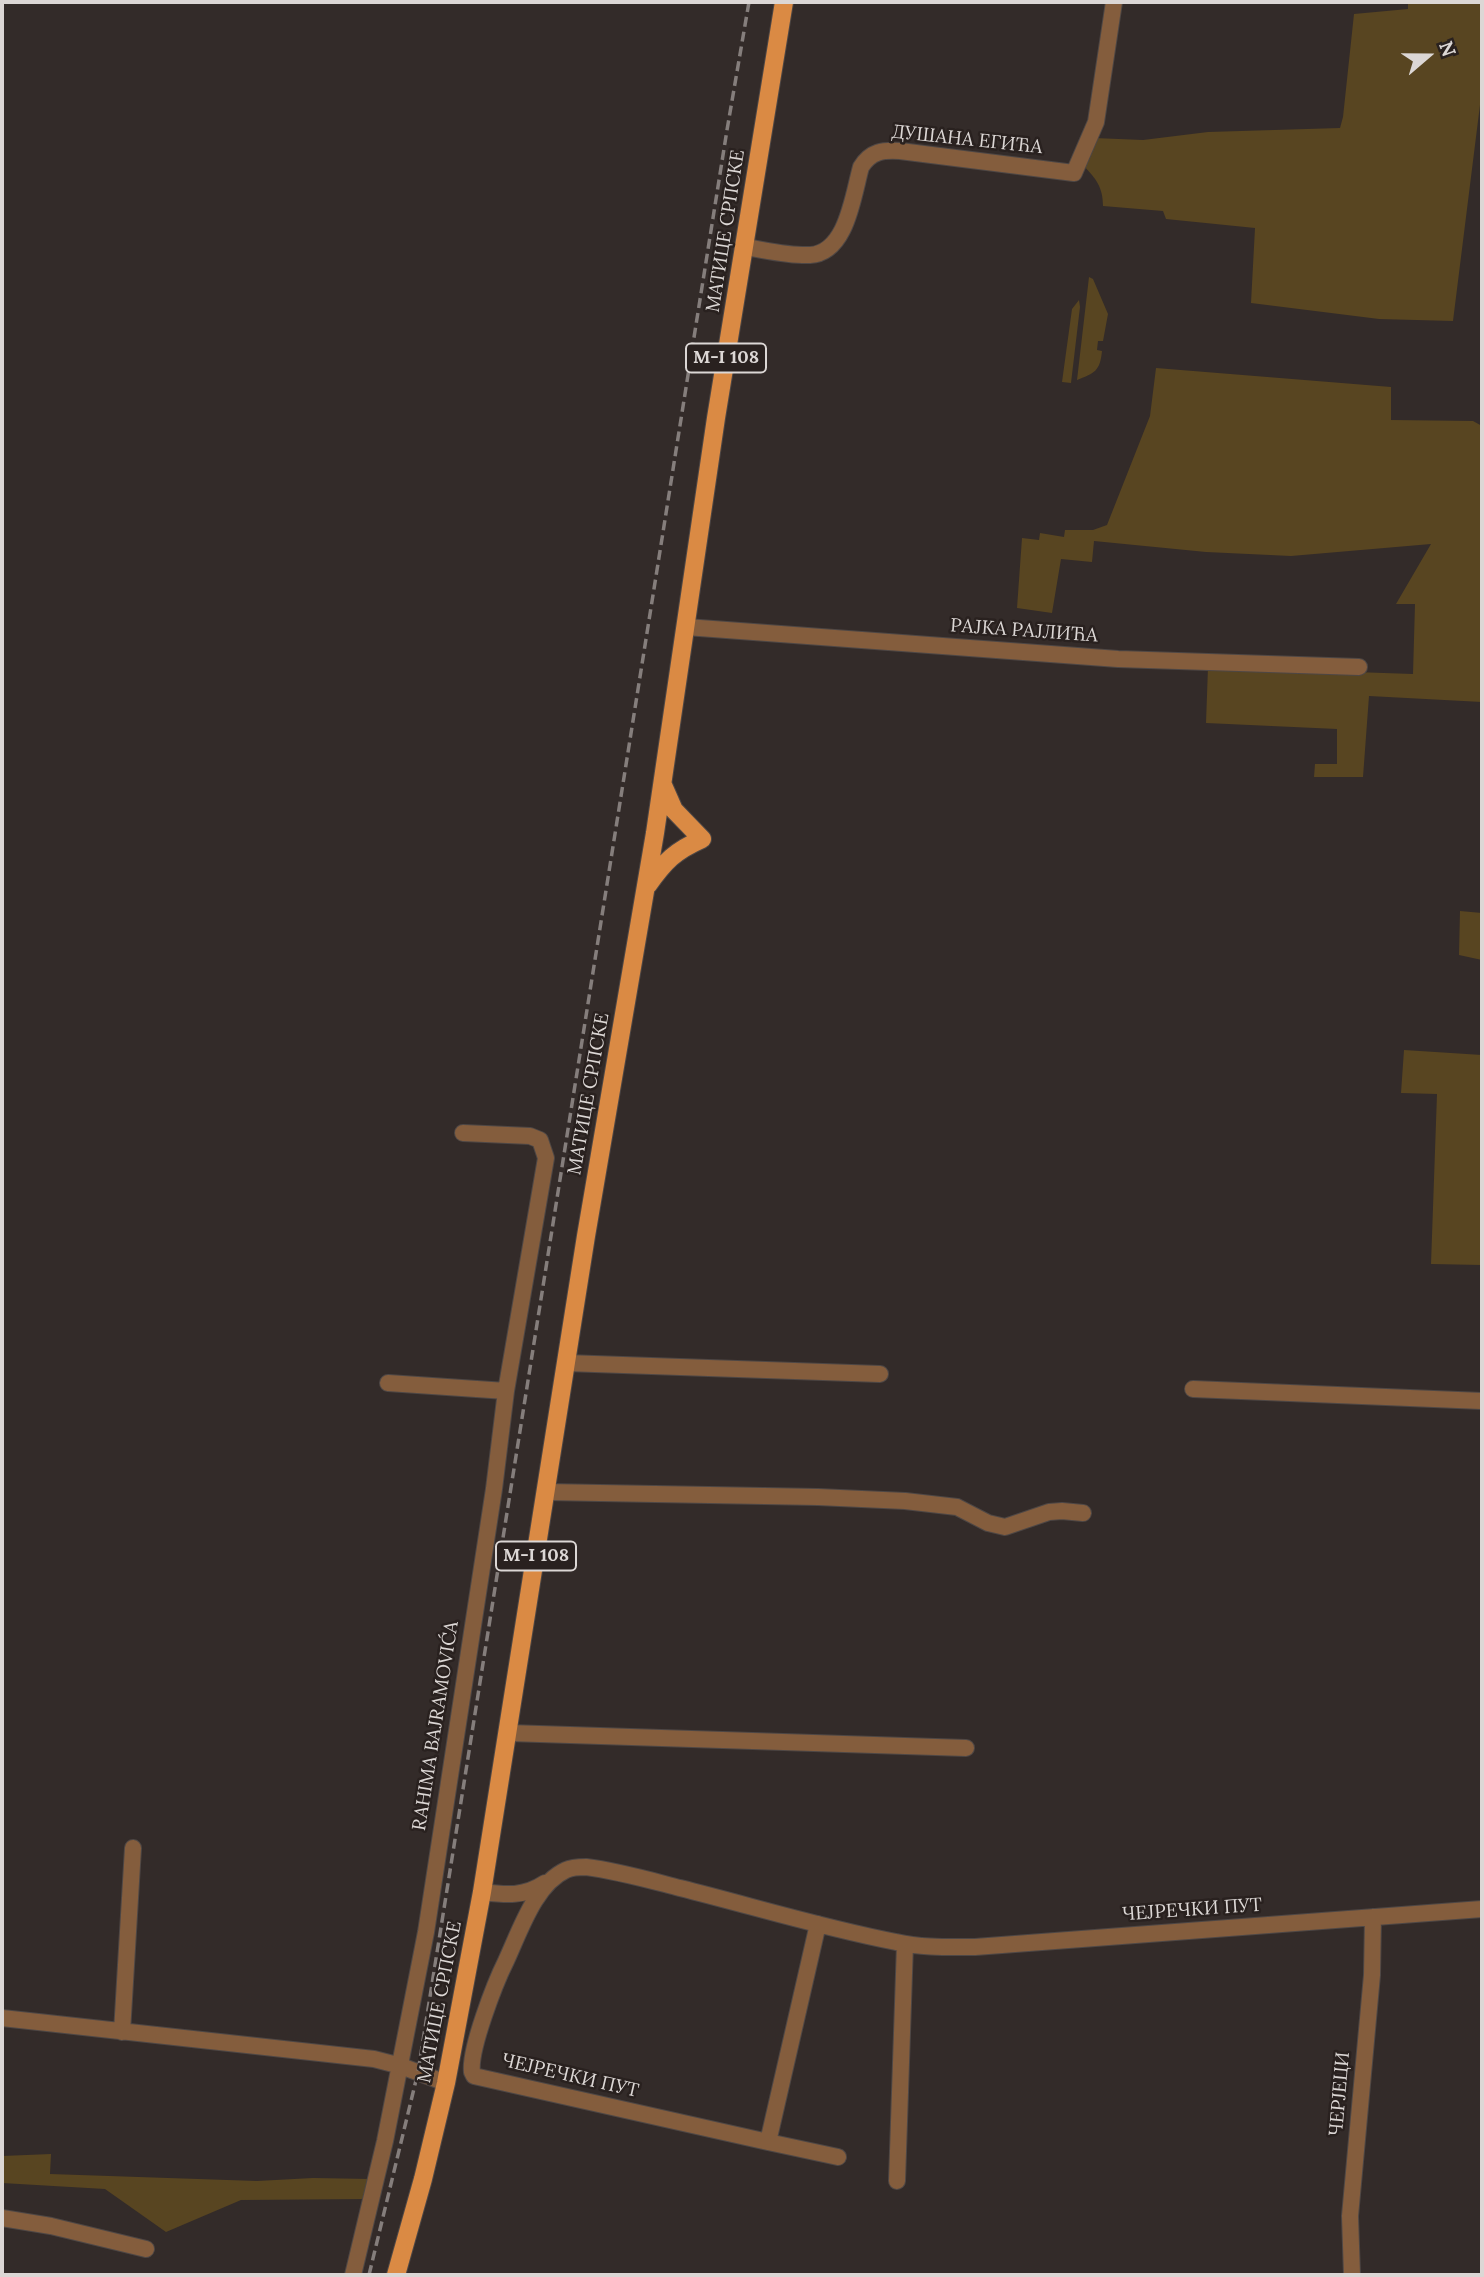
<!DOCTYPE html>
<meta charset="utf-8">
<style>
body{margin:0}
#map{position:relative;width:1484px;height:2277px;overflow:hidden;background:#332b29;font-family:Lora,serif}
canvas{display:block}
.frame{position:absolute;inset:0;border:4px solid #dcd7d5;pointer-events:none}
.north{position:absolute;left:1393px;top:21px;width:70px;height:70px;-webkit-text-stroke:5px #29211f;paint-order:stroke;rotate:70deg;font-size:19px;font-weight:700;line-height:28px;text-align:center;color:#dcd7d5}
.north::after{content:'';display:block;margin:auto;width:24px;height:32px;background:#dcd7d5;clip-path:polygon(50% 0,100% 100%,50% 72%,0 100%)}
</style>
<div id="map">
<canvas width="1484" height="2277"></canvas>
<div class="frame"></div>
<div class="north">N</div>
</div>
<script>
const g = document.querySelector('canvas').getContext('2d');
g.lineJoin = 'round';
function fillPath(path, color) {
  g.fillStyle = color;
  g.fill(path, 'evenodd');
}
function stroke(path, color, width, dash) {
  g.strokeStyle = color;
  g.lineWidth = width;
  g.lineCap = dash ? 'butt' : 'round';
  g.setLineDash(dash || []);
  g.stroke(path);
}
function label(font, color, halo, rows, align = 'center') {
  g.font = font + ' Lora,serif';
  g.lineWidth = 5;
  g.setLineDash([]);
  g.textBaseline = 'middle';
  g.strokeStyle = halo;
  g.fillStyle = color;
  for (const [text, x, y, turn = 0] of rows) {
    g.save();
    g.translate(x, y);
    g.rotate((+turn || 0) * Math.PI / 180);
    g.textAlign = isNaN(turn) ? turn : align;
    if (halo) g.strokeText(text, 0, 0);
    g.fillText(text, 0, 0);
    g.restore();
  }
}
const green = new Path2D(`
 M 1408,2 L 1482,2 L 1482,89 L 1453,321 L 1379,319 L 1251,303 L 1255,228 L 1166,219 L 1163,211 L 1103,206 C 1103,187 1096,179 1084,166 L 1094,138 L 1143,140 L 1208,132 L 1340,128 L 1343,117 L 1354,14 L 1408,9 Z
 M 1089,277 L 1093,279 L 1108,314 L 1103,341 L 1098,341 L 1097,350 L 1102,351 C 1100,371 1095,373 1077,380 Z
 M 1079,300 L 1080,307 L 1071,383 L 1062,382 L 1072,309 Z
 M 1156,368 L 1391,387 L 1391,420 L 1473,421 L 1482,426 L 1482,702 L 1369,696 L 1363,777 L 1314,777 L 1315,764 L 1337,764 L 1337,729 L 1206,723 L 1208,667 L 1413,674 L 1415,604 L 1396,604 L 1431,544 L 1291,556 L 1206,552 L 1094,541 L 1092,562 L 1061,559 L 1052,613 L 1017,608 L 1022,538 L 1039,540 L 1040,533 L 1064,537 L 1065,530 L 1093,530 L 1107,525 L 1150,416 Z
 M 1460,911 L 1482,913 L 1482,960 L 1459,955 Z
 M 1404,1050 L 1482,1055 L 1482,1265 L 1431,1264 L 1437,1094 L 1401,1093 Z
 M 51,2154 L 50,2174 L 257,2181 L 313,2178 L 370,2179 L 368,2199 L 241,2200 L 166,2232 L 105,2189 L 2,2183 L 2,2156 Z`);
const minor = new Path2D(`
 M 745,247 C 765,250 789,256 810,255 C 847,253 853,195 861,167 C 871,151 883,150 900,151 L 1074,173 L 1096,122 L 1114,2
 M 686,627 L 1118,659 L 1359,667
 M 566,1363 L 880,1374
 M 388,1383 L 506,1391
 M 1193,1389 L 1482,1401
 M 546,1492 L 818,1497 L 905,1501 L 957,1507 L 988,1523 L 1005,1527 L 1049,1512 L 1062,1511 L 1083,1513
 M 509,1733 L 966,1748
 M 482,1892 C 506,1895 524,1897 545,1883
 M 818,1924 L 768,2142 L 474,2076 L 472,2072 C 469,2050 495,1983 506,1961 C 520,1931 535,1884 566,1870 C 572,1867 579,1867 586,1867 C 618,1871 649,1880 680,1888 C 752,1906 823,1928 896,1942 C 922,1948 949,1947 975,1947 L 1482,1909
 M 2,2018 L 374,2059 L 401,2066 L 446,2083
 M 122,2032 L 133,1848
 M 768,2142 L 838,2157
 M 897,2181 L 905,1944
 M 2,2218 L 51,2226 L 146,2249
 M 353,2275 L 385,2141 L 426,1932 L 494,1489 L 506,1391 L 546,1158 L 540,1140 L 530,1136 L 463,1133
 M 1352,2275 L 1350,2216 L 1372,1975 L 1373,1917`);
const major = new Path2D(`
 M 648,885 C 665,861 675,851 702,839 L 674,810 L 663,785
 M 396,2275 L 423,2179 L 446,2083 L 482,1892 L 586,1236 L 655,833 L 716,418 L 784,2`);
const rail = new Path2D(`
 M 369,2275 L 418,2072 L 727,130 L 749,2`);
const shields = [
 [726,358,80],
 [536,1556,80]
];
const shieldNames = [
 ["M-I 108",726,358],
 ["M-I 108",536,1556]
];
const streetNames = [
 ["ДУШАНА ЕГИЋА",967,140,6],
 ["МАТИЦЕ СРПСКЕ",726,231,-81],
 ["РАЈКА РАЈЛИЋА",1024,631,4],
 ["МАТИЦЕ СРПСКЕ",589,1094,-80],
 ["RAHIMA BAJRAMOVIĆA",436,1726,-81],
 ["ЧЕЈРЕЧКИ ПУТ",1192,1910,-4],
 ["МАТИЦЕ СРПСКЕ",440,2002,-79],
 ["ЧЕЈРЕЧКИ ПУТ",570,2076,13],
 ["ЧЕРЈЕЦИ",1340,2094,-85]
];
fillPath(green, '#584521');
stroke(minor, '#4e4745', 18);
stroke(major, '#4e4745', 20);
stroke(minor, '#845d3d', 16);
stroke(major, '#da8a44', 18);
stroke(rail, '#857e7c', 3.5, [10, 5]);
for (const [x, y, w] of shields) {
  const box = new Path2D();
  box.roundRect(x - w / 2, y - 14.5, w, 29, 5);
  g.fillStyle = '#29211f';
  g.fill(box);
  stroke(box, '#dcd7d5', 2);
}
label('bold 18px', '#dcd7d5', null, shieldNames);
label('19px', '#dcd7d5', '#29211f', streetNames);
</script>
